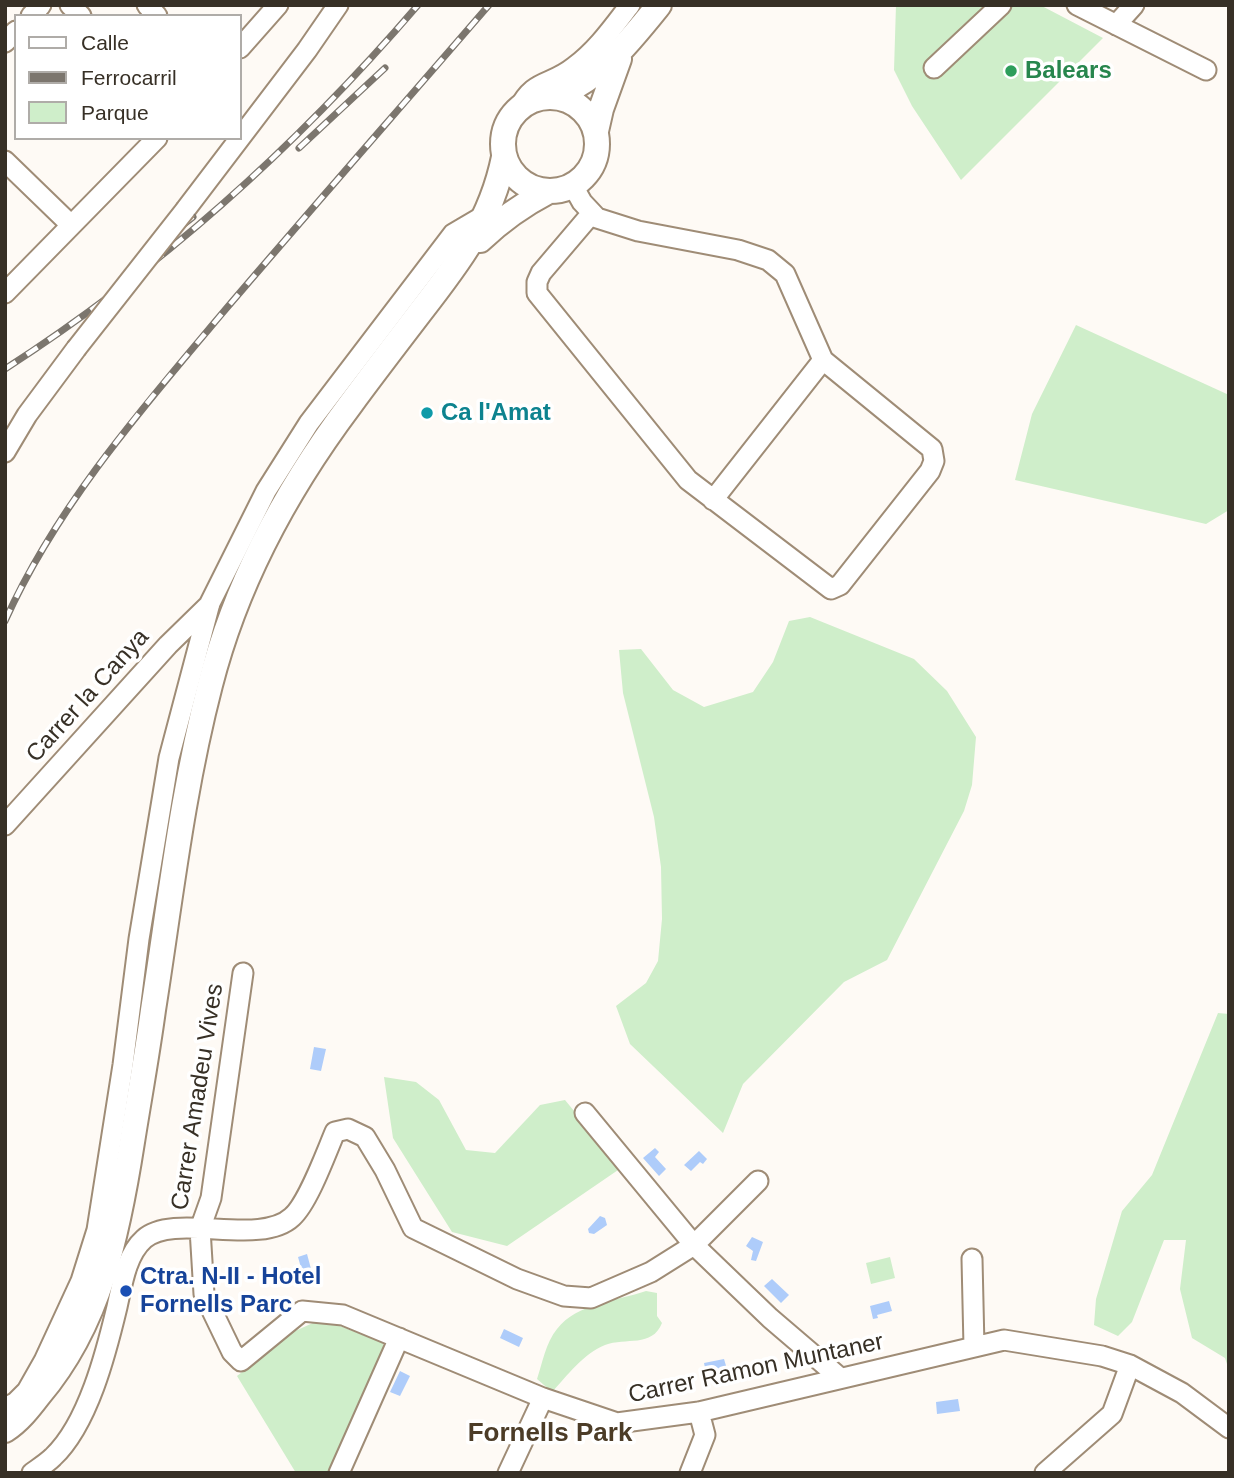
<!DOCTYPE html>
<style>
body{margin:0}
#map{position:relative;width:1234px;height:1478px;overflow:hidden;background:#fefaf5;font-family:Helvetica,sans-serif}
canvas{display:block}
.frame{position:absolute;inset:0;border:7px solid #373026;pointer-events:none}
.legend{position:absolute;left:14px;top:14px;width:228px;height:126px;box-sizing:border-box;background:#fff;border:2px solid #afaca8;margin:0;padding:9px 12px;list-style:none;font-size:21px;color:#373026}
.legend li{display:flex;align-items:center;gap:14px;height:35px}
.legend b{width:35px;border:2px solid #afaca8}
</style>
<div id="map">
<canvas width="1234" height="1478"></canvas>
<div class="frame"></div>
<ul class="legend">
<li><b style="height:9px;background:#fff"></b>Calle</li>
<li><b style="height:9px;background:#7c766e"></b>Ferrocarril</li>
<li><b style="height:19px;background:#cfeeca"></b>Parque</li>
</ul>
</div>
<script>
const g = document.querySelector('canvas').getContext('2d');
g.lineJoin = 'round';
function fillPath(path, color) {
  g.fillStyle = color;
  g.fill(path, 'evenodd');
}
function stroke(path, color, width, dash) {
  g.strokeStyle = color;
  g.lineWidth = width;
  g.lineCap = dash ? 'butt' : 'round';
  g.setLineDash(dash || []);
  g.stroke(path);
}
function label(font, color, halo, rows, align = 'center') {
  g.font = font + ' Helvetica,sans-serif';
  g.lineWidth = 7;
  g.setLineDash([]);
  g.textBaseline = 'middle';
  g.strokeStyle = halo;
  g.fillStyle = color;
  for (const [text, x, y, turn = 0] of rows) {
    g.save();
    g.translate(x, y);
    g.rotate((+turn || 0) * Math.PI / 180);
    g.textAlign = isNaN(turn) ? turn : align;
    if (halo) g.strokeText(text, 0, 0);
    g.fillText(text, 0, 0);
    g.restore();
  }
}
const green = new Path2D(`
 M 896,5 L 1040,5 L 1103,38 L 961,180 L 912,106 L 894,70 Z
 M 1076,325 L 1229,395 L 1229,510 L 1206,524 L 1015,480 L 1032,414 Z
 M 810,617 L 914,659 L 947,691 L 976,737 L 972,785 L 964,811 L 887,960 L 844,982 L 743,1084 L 723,1133 L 630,1044 L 616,1006 L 646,983 L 658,961 L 662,919 L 661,867 L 654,817 L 623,693 L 619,650 L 641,649 L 673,690 L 704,707 L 753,692 L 773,662 L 789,621 Z
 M 1218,1013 L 1229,1014 L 1229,1370 L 1225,1358 L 1192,1338 L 1180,1289 L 1186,1240 L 1164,1240 L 1132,1322 L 1118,1336 L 1094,1325 L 1096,1299 L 1122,1211 L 1152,1175 Z
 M 384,1077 L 416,1082 L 439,1100 L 466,1150 L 495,1153 L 540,1105 L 565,1100 L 621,1168 L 507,1246 L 452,1232 L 393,1138 Z
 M 890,1257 L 895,1278 L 871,1284 L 866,1263 Z
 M 646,1291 L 657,1293 L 657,1316 L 662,1323 C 652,1348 626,1337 605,1345 C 584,1353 567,1376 552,1392 L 537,1379 C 542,1364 546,1342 557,1329 C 577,1303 617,1301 646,1291 Z
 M 315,1322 L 330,1322 L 383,1343 L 384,1349 L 331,1473 L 296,1473 L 237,1376 L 293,1332 Z`);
const water = new Path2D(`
 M 314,1047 L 326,1049 L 321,1071 L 310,1069 Z
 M 655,1148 L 659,1152 L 655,1157 L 666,1169 L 659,1176 L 643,1158 Z
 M 699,1151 L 707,1159 L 703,1164 L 700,1162 L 691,1171 L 684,1165 Z
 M 600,1216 L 605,1218 L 607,1225 L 594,1234 L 589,1233 L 588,1229 Z
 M 752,1237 L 763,1242 L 756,1261 L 751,1260 L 753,1251 L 746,1246 Z
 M 307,1254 L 314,1280 L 305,1282 L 298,1257 Z
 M 772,1279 L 789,1295 L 781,1303 L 764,1286 Z
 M 889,1301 L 892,1311 L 877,1315 L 878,1318 L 873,1319 L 870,1306 Z
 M 504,1329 L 523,1338 L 519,1347 L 500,1338 Z
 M 724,1359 L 727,1369 L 706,1373 L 704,1363 Z
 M 400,1371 L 410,1376 L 400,1396 L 390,1392 Z
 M 958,1399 L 960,1411 L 937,1414 L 936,1402 Z`);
const minor = new Path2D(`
 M 70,5 L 81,16
 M 147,5 L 157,16
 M 1077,5 L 1206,70
 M 31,16 L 41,5
 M 1116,25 L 1134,5
 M 5,42 L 16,31
 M 240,48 L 278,5
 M 934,68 L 1001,5
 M 518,110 C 534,78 549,87 574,67 C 597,50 613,27 630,5
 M 5,161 L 71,225
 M 573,186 L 582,202 L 597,218 L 638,231 L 738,250 L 768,260 L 785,274 L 823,360 L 932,449 L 934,461 L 930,471 L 840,585 L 831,589 L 688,480 L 537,293 L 537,282 L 541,273 L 592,213
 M 186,209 L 307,50 L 338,5
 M 5,293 L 157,138
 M 5,452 L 27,415 L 76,349
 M 713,500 L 823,360
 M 5,825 L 168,645 L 210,604
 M 243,973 L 211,1198 L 200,1229 L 204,1294 L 232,1352 L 241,1361 L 302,1311 L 343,1315 L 543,1398 L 617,1423 L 699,1412 L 1004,1340 L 1102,1356 L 1130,1365 L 1182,1393 L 1229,1428
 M 585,1113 L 694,1245 L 770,1318 L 839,1377
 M 972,1259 L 974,1347
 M 5,1408 L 16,1402 L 27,1391 L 44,1361 L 81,1281 L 97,1230 L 123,1065 L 139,939 L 169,758 L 210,603 L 266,491 L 309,423 L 453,234 L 487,214
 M 32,1473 C 39,1468 47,1463 53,1457 C 88,1424 106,1353 117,1307 C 122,1285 126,1255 144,1239 C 174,1212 260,1247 292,1217 C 308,1203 326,1153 335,1132 L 348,1129 L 365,1137 L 385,1170 L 413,1228 L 517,1279 L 564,1296 L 591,1298 L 651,1272 L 694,1245 L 758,1181
 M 339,1473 L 399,1338
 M 508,1473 L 543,1398
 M 690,1473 L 705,1435 L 699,1412
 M 1045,1473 L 1112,1414 L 1130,1365`);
const major = new Path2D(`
 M503 144a47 47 0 1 1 94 0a47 47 0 1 1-94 0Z
 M 556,97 C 604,74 626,46 659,5
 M 596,131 L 601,109 L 619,59
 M 480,240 C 501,220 522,205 547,192
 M 5,1430 C 19,1421 29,1408 39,1395 C 100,1323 118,1232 132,1142 C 139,1098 147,1054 153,1010 C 170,902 182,792 210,685 C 236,583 287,489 350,405 C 372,375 395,345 418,315 C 457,265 491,222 504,157`);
const rail = new Path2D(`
 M 299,148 L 385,68
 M 146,254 L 193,217
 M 5,369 C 160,269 298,145 418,5
 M 5,621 C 57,505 144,406 225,310 C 312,208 401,107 489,5`);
const minorBridge = new Path2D(`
 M 76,349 L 186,209`);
const markers = [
 [1011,71,7,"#2e9e5b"],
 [427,413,7,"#0f9aa8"],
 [126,1291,7,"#1a4fb4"]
];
const leisureNames = [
 ["Balears",1025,71]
];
const cultureNames = [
 ["Ca l'Amat",441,413]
];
const streetNames = [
 ["Carrer la Canya",88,696,-48],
 ["Carrer Amadeu Vives",198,1097,-81],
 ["Carrer Ramon Muntaner",756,1369,-12]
];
const transitNames = [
 ["Ctra. N-II - Hotel",140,1277],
 ["Fornells Parc",140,1305]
];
const neighbourhoodNames = [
 ["Fornells Park",550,1434]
];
fillPath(green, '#cfeeca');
fillPath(water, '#aeccfa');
stroke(minor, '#9f8c76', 23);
stroke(major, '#9f8c76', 28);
stroke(minor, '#fff', 19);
stroke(major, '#fff', 24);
stroke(rail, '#7c766e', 7);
stroke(rail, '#fff', 4.5, [13]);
stroke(minorBridge, '#9f8c76', 23, []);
stroke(minorBridge, '#fff', 19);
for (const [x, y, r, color] of markers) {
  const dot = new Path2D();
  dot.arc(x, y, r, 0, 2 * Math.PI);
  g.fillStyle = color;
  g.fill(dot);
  stroke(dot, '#fff', 2.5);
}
label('bold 24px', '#27864d', '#fff', leisureNames, 'left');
label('bold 24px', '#0d838f', '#fff', cultureNames, 'left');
label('24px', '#373026', '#fff', streetNames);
label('bold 24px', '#164399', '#fff', transitNames, 'left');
label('bold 26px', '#4c3c27', '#fff', neighbourhoodNames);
</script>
